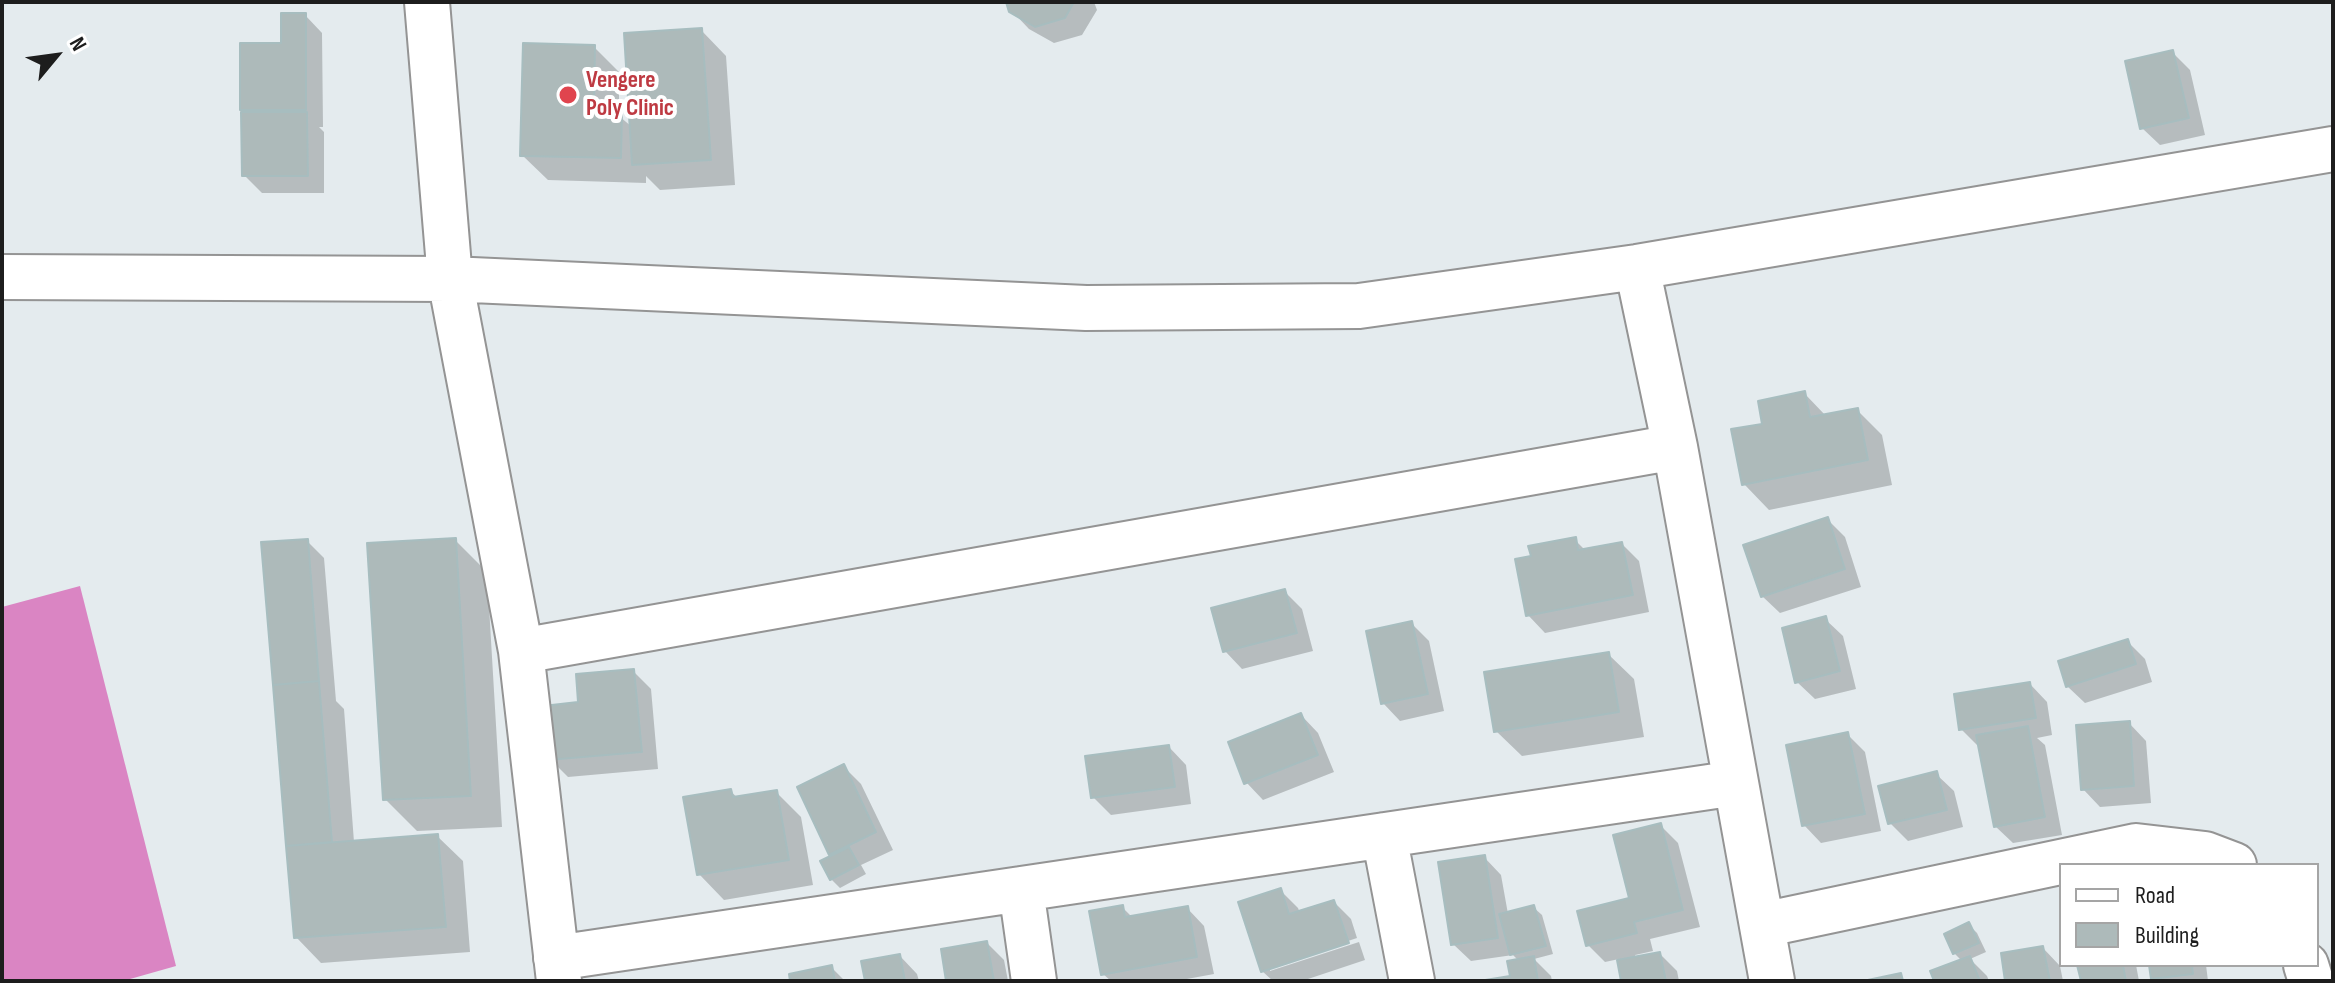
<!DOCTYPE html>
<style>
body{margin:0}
#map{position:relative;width:2335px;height:983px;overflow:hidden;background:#e4ebee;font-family:"Sofia Sans Condensed",sans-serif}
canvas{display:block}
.frame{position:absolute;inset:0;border:4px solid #1d1d1d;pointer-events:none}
.legend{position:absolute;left:2059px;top:863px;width:260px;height:104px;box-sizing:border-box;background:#fff;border:2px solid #a5a5a5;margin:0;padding:10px 14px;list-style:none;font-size:24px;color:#1d1d1d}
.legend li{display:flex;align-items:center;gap:16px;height:40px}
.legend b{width:40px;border:2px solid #a5a5a5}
.north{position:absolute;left:16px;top:16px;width:80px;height:80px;-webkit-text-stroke:6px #fff;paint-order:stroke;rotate:61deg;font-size:22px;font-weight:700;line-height:32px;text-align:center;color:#1d1d1d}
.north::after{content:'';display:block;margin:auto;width:28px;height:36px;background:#1d1d1d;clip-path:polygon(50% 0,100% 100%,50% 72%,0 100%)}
</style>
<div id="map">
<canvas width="2335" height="983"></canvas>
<div class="frame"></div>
<ul class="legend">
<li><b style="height:10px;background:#fff"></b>Road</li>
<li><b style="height:22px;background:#adbaba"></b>Building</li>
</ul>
<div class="north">N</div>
</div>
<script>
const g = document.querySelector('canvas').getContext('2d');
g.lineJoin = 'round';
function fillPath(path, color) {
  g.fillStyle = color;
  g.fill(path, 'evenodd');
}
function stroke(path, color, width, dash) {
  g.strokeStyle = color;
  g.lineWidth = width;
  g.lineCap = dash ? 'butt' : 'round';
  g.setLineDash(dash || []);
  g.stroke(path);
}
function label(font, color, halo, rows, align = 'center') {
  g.font = font + ' "Sofia Sans Condensed",sans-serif';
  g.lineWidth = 8;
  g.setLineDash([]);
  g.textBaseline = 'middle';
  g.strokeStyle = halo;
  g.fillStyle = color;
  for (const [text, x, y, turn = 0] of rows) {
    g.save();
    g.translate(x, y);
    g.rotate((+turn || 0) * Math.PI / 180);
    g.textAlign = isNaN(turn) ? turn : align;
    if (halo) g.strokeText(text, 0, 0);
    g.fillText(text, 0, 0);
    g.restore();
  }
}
const pitch = new Path2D(`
 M 80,586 L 176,966 L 123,981 L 2,981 L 2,607 Z`);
const shadow = new Path2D(`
 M 1008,2 L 1094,2 L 1097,10 L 1082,35 L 1054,43 L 1029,29 L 1011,10 Z
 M 305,15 L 322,33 L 323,127 L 319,127 L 324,132 L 324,193 L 262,193 L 244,175 L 247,114 L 242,109 Z
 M 701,30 L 726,56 L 735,185 L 660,190 L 646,176 L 646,183 L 548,180 L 522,155 L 594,47 L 619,72 L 619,116 L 632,127 Z
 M 2172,52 L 2190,70 L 2205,135 L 2160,145 L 2142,128 Z
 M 1804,393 L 1826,416 L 1857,410 L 1882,435 L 1892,485 L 1769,510 L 1744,484 L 1764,425 Z
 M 1827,519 L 1845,537 L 1861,587 L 1780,613 L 1762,596 Z
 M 455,540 L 487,572 L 502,827 L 417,831 L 385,799 Z
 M 1575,540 L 1586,551 L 1622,544 L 1639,561 L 1649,612 L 1545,633 L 1528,615 L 1533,558 Z
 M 307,541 L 324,558 L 336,701 L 344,709 L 354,842 L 437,836 L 463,861 L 470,952 L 321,963 L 296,937 L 264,544 Z
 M 1284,591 L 1302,609 L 1313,651 L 1242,669 L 1225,651 Z
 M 1825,619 L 1843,636 L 1856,689 L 1815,699 L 1797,682 Z
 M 1411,623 L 1429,641 L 1444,711 L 1400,721 L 1383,703 Z
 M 2128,642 L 2145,659 L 2152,682 L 2085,703 L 2067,686 Z
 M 1608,654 L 1634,679 L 1644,737 L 1522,756 L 1496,731 Z
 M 633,671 L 651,689 L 658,769 L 568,777 L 550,759 L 580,704 Z
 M 2030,684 L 2047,702 L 2052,735 L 2037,738 L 2045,745 L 2062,835 L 2013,843 L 1995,826 L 1979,747 L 1961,729 Z
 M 1301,715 L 1318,733 L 1334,772 L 1263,800 L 1246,782 Z
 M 2129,723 L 2146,741 L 2151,803 L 2100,807 L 2083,789 Z
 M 1848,735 L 1865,752 L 1881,831 L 1821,843 L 1804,825 Z
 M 1169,747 L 1186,765 L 1191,804 L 1111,815 L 1093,797 Z
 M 843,766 L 861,784 L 893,850 L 861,865 L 866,874 L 840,888 L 831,879 L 834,857 L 831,854 Z
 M 1936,774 L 1954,791 L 1963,827 L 1908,841 L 1890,823 Z
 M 730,791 L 738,798 L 776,792 L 801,817 L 813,885 L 724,900 L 699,874 Z
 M 1660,825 L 1678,843 L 1700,927 L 1650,939 L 1653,951 L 1635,955 L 1636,958 L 1660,954 L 1677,971 L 1679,981 L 1623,981 L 1619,959 L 1605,962 L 1588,945 L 1632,900 Z
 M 1484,857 L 1501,875 L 1508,914 L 1533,907 L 1542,915 L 1553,954 L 1534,959 L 1551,976 L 1552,981 L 1493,981 L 1512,978 L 1519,961 L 1513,955 L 1471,961 L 1453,944 Z
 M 1280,890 L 1298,908 L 1300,913 L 1334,902 L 1351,919 L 1357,938 L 1270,967 L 1270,971 L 1359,942 L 1365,960 L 1302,981 L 1273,981 L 1262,971 Z
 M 1122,907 L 1133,918 L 1187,908 L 1204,926 L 1214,974 L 1176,981 L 1111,981 L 1103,974 Z
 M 1969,925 L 1977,933 L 1986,952 L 1970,959 L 1987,976 L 1989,981 L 1936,981 L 1962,961 L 1954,953 Z
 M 987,943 L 1004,960 L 1008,981 L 949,981 Z
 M 2043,948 L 2060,966 L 2063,981 L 2007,981 Z
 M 900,956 L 917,974 L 919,981 L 867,981 Z
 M 2080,965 L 2136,965 L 2139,981 L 2083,981 Z
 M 2151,965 L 2206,965 L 2208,981 L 2155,981 L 2153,979 Z
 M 831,967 L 845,981 L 792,981 Z`);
const building = new Path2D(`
 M 1006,2 L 1074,2 L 1065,18 L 1035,27 L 1009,12 Z
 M 281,13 L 306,13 L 306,110 L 240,110 L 240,43 L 281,43 Z
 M 702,28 L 711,160 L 632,165 L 624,33 Z
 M 523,43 L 595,45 L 594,113 L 622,114 L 621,158 L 520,156 Z
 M 2173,50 L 2189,118 L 2140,129 L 2125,61 Z
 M 241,112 L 307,112 L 308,176 L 242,176 Z
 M 1805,391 L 1810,417 L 1858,408 L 1868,460 L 1742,485 L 1731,429 L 1762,424 L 1758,401 Z
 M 1828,517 L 1845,569 L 1761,597 L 1743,545 Z
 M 1576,537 L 1578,550 L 1622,542 L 1633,595 L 1526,616 L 1515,559 L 1531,556 L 1528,546 Z
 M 456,538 L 471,796 L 383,800 L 367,543 Z
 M 308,539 L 319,681 L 273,685 L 261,542 Z
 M 1285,589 L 1297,633 L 1223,652 L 1211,608 Z
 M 1826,616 L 1840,671 L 1795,683 L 1782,628 Z
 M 1412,621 L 1428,694 L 1381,704 L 1366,631 Z
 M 2128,639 L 2136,664 L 2066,687 L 2058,661 Z
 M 1609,652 L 1619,712 L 1494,732 L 1484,672 Z
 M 634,669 L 642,752 L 548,760 L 543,706 L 578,702 L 576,674 Z
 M 319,681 L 332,842 L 286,846 L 273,685 Z
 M 2030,682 L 2036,718 L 1959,730 L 1954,694 Z
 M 1301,713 L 1318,755 L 1244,784 L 1228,742 Z
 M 2130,721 L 2134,786 L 2081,790 L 2076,725 Z
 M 2028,726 L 2045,817 L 1994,827 L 1976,735 Z
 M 1848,732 L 1865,814 L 1802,826 L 1786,745 Z
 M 1169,745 L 1175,787 L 1091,798 L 1085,756 Z
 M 844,764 L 876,832 L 829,855 L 797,787 Z
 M 1937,771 L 1947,810 L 1888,824 L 1878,786 Z
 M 731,789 L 733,797 L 777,790 L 789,860 L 697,875 L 683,797 Z
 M 1661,823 L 1683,910 L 1634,922 L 1637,933 L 1586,946 L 1577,911 L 1629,898 L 1613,835 Z
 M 438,834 L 446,927 L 294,938 L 286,846 Z
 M 849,847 L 859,865 L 830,880 L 820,861 Z
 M 1485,855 L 1498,938 L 1451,945 L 1438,862 Z
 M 1281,888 L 1289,914 L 1334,900 L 1349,943 L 1261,972 L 1238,902 Z
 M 1123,905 L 1125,917 L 1188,906 L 1197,957 L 1101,975 L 1089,911 Z
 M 1534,905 L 1546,946 L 1510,955 L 1499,914 Z
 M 1969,922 L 1979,943 L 1953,954 L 1944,934 Z
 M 987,941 L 994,981 L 946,981 L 941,949 Z
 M 2043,946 L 2050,981 L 2005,981 L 2001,953 Z
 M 1660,952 L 1666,981 L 1621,981 L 1617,960 Z
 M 900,954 L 905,981 L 865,981 L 861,961 Z
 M 1534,956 L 1538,981 L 1479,981 L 1510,976 L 1507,961 Z
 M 1970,956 L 1980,981 L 1934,981 L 1930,971 Z
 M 832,965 L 835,981 L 790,981 L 789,974 Z
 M 2077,965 L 2123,965 L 2126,981 L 2081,981 Z
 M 2149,965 L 2192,965 L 2193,974 L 2151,979 Z
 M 1901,973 L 1903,981 L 1863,981 Z`);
const minor = new Path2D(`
 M 427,2 L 450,279 L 521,651 L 559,981
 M 1637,267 L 1675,447 L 1772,981
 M 2,277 L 450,279 L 1086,308 L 1359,306 L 1637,267 L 2333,149
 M 521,651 L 1675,447
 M 1384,835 L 1412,981
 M 1021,889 L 1034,981
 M 1762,925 L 2136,846 L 2205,854 L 2234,865
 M 556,958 L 1736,783
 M 2306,965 L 2311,981`);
const markers = [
 [568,95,10,"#e0444e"]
];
const healthNames = [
 ["Vengere",586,81],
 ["Poly Clinic",586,109]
];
fillPath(pitch, '#da85c3');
fillPath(shadow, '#0003');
fillPath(building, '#adbaba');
stroke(building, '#a7bdbf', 2);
stroke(minor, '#949494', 48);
stroke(minor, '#fff', 44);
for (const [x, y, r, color] of markers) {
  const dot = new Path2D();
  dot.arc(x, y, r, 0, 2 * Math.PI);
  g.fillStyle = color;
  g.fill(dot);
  stroke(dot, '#fff', 3);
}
label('bold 24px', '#be3a42', '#fff', healthNames, 'left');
</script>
